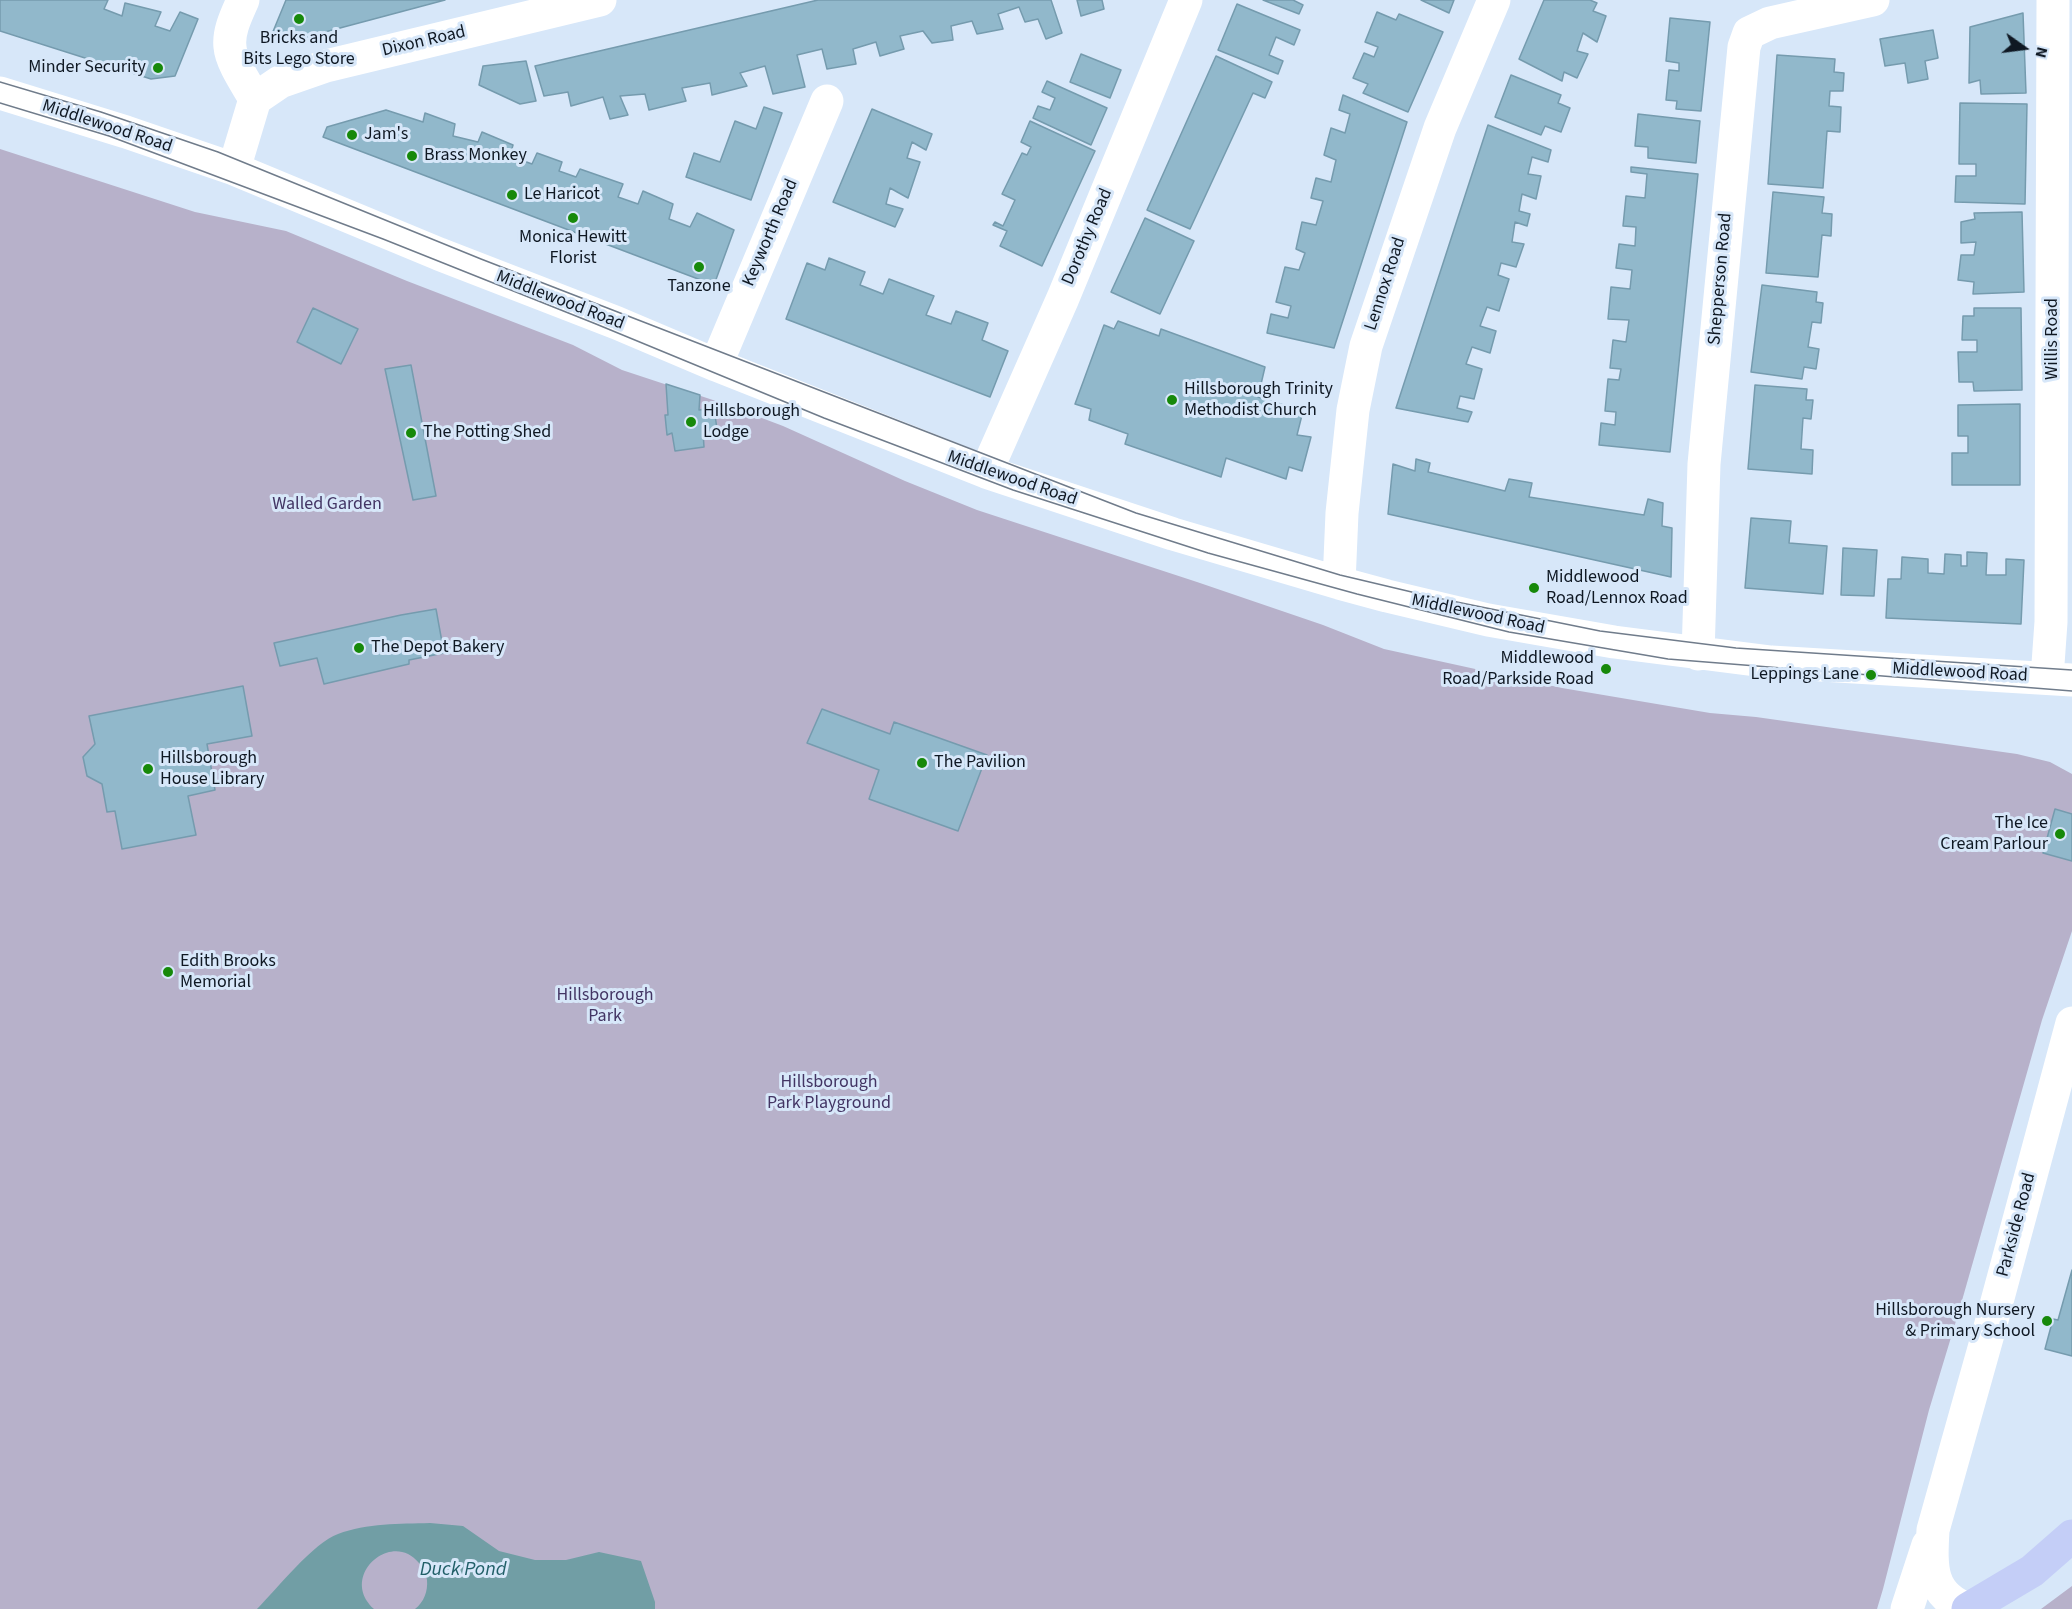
<!DOCTYPE html>
<style>
body{margin:0}
#map{position:relative;width:2072px;height:1609px;overflow:hidden;background:#d7e7f9;font-family:"Source Sans 3",sans-serif}
canvas{display:block}
.north{position:absolute;left:1994px;top:18px;width:60px;height:60px;-webkit-text-stroke:4px #d7e7f9;paint-order:stroke;rotate:104deg;font-size:16px;font-weight:700;line-height:24px;text-align:center;color:#0f1823}
.north::after{content:'';display:block;margin:auto;width:21px;height:27px;background:#0f1823;clip-path:polygon(50% 0,100% 100%,50% 72%,0 100%)}
</style>
<div id="map">
<canvas width="2072" height="1609"></canvas>
<div class="north">N</div>
</div>
<script>
const g = document.querySelector('canvas').getContext('2d');
g.lineJoin = 'round';
function fillPath(path, color) {
  g.fillStyle = color;
  g.fill(path, 'evenodd');
}
function stroke(path, color, width, dash) {
  g.strokeStyle = color;
  g.lineWidth = width;
  g.lineCap = dash ? 'butt' : 'round';
  g.setLineDash(dash || []);
  g.stroke(path);
}
function label(font, color, halo, rows, align = 'center') {
  g.font = font + ' "Source Sans 3",sans-serif';
  g.lineWidth = 6;
  g.setLineDash([]);
  g.textBaseline = 'middle';
  g.strokeStyle = halo;
  g.fillStyle = color;
  for (const [text, x, y, turn = 0] of rows) {
    g.save();
    g.translate(x, y);
    g.rotate((+turn || 0) * Math.PI / 180);
    g.textAlign = isNaN(turn) ? turn : align;
    if (halo) g.strokeText(text, 0, 0);
    g.fillText(text, 0, 0);
    g.restore();
  }
}
const green = new Path2D(`
 M 0,149 L 195,212 L 286,231 L 407,281 L 573,345 L 622,370 L 722,403 L 783,426 L 905,481 L 977,510 L 1197,582 L 1323,625 L 1384,649 L 1562,688 L 1710,713 L 1756,717 L 2017,754 L 2050,762 L 2072,774 L 2072,931 L 2042,1020 L 1959,1311 L 1929,1410 L 1883,1589 L 1877,1609 L 0,1609 Z
 M 2072,1586 L 2072,1609 L 2041,1609 Z`);
const water = new Path2D(`
 M 430,1523 L 463,1526 L 499,1551 L 535,1560 L 566,1560 L 599,1552 L 641,1561 L 655,1602 L 655,1609 L 415,1609 C 424,1602 428,1591 427,1580 C 426,1573 423,1568 419,1563 C 392,1529 338,1576 374,1609 L 257,1609 C 277,1589 314,1542 338,1534 C 367,1523 400,1524 430,1523 Z`);
const building = new Path2D(`
 M 0,0 L 108,0 L 104,9 L 122,16 L 125,3 L 161,12 L 155,26 L 170,31 L 180,12 L 198,19 L 175,76 L 151,79 L 0,31 Z
 M 286,0 L 445,0 L 280,44 L 272,34 Z
 M 818,0 L 1051,0 L 1062,33 L 1046,39 L 1038,19 L 1025,22 L 1019,7 L 998,14 L 1003,29 L 977,34 L 972,21 L 951,26 L 953,40 L 932,43 L 923,31 L 900,36 L 904,49 L 880,56 L 876,42 L 853,49 L 856,64 L 827,69 L 822,49 L 797,55 L 805,87 L 773,94 L 765,66 L 740,73 L 747,86 L 712,95 L 710,83 L 682,88 L 686,101 L 649,110 L 645,94 L 620,96 L 628,115 L 610,119 L 603,97 L 571,106 L 568,92 L 544,96 L 535,66 Z
 M 1077,0 L 1102,0 L 1104,9 L 1081,16 Z
 M 1263,0 L 1293,0 L 1303,5 L 1299,14 Z
 M 1421,0 L 1454,0 L 1449,13 Z
 M 1544,0 L 1590,0 L 1597,3 L 1593,11 L 1606,16 L 1597,42 L 1583,33 L 1577,51 L 1588,54 L 1577,78 L 1564,72 L 1562,81 L 1519,59 Z
 M 1237,4 L 1300,30 L 1294,45 L 1276,37 L 1269,55 L 1283,61 L 1278,74 L 1218,50 Z
 M 1377,12 L 1396,20 L 1399,14 L 1443,32 L 1408,112 L 1363,93 L 1368,84 L 1353,78 L 1364,53 L 1374,57 L 1378,47 L 1365,42 Z
 M 2023,13 L 2026,93 L 1981,94 L 1980,80 L 1969,83 L 1970,27 Z
 M 1670,18 L 1710,22 L 1701,111 L 1676,109 L 1677,101 L 1666,100 L 1669,70 L 1679,71 L 1679,63 L 1666,61 Z
 M 1933,30 L 1938,58 L 1925,61 L 1928,79 L 1908,83 L 1905,63 L 1885,66 L 1880,39 Z
 M 1081,54 L 1121,70 L 1110,98 L 1070,82 Z
 M 1777,55 L 1835,59 L 1834,72 L 1844,73 L 1843,91 L 1830,91 L 1829,106 L 1841,107 L 1840,132 L 1827,131 L 1823,188 L 1768,184 Z
 M 1216,56 L 1272,82 L 1265,98 L 1253,93 L 1190,229 L 1147,210 Z
 M 526,61 L 536,101 L 520,104 L 479,85 L 483,66 Z
 M 1511,75 L 1561,95 L 1558,103 L 1570,108 L 1561,132 L 1545,126 L 1541,135 L 1495,117 Z
 M 1047,81 L 1107,108 L 1091,145 L 1033,118 L 1038,106 L 1050,110 L 1055,98 L 1042,92 Z
 M 1343,95 L 1407,122 L 1334,348 L 1267,333 L 1271,314 L 1288,318 L 1291,306 L 1276,302 L 1285,267 L 1299,270 L 1305,253 L 1296,249 L 1302,222 L 1316,225 L 1323,201 L 1311,198 L 1316,178 L 1331,182 L 1336,160 L 1324,155 L 1331,128 L 1345,133 L 1350,114 L 1339,110 Z
 M 1960,103 L 2027,104 L 2025,204 L 1955,202 L 1956,176 L 1976,176 L 1976,164 L 1959,164 Z
 M 764,107 L 782,113 L 751,200 L 686,177 L 694,153 L 720,162 L 735,121 L 756,129 Z
 M 872,109 L 932,134 L 926,150 L 912,142 L 907,158 L 920,162 L 908,198 L 890,188 L 886,204 L 903,209 L 895,227 L 833,202 Z
 M 386,110 L 423,122 L 425,113 L 455,124 L 453,136 L 478,142 L 482,132 L 513,145 L 510,156 L 532,164 L 537,153 L 562,162 L 559,171 L 576,177 L 580,169 L 623,184 L 618,197 L 638,204 L 643,191 L 673,204 L 669,219 L 690,227 L 697,213 L 734,230 L 714,285 L 323,137 L 327,127 Z
 M 1638,114 L 1700,121 L 1696,163 L 1648,158 L 1648,147 L 1635,146 Z
 M 1030,121 L 1095,151 L 1042,266 L 1000,246 L 1007,231 L 993,225 L 995,222 L 1003,226 L 1015,200 L 1002,194 L 1022,153 L 1027,155 L 1031,147 L 1021,142 Z
 M 1488,125 L 1551,150 L 1548,162 L 1532,157 L 1528,174 L 1541,176 L 1536,199 L 1522,194 L 1519,211 L 1530,214 L 1527,226 L 1515,222 L 1512,242 L 1524,244 L 1516,267 L 1501,263 L 1498,275 L 1509,279 L 1499,311 L 1487,307 L 1480,326 L 1496,331 L 1490,353 L 1472,347 L 1466,364 L 1482,369 L 1474,399 L 1460,396 L 1457,408 L 1472,412 L 1468,422 L 1396,408 Z
 M 1631,167 L 1698,174 L 1670,452 L 1599,445 L 1601,423 L 1615,425 L 1616,412 L 1605,411 L 1608,379 L 1619,380 L 1621,369 L 1610,368 L 1613,340 L 1626,342 L 1629,320 L 1608,319 L 1611,287 L 1630,289 L 1632,270 L 1616,268 L 1619,244 L 1635,246 L 1636,227 L 1623,226 L 1626,196 L 1645,198 L 1647,174 L 1631,172 Z
 M 1773,192 L 1824,197 L 1822,213 L 1832,214 L 1831,236 L 1822,235 L 1818,277 L 1766,273 Z
 M 2022,212 L 2024,292 L 1973,294 L 1974,282 L 1958,280 L 1961,255 L 1974,255 L 1976,242 L 1961,243 L 1961,222 L 1975,219 L 1974,213 Z
 M 1145,218 L 1194,241 L 1160,314 L 1111,292 Z
 M 829,258 L 865,272 L 860,285 L 883,294 L 889,279 L 934,296 L 926,315 L 951,324 L 956,311 L 988,323 L 982,340 L 1008,351 L 990,397 L 786,319 L 807,263 L 825,270 Z
 M 1762,285 L 1817,292 L 1816,302 L 1823,303 L 1821,323 L 1812,322 L 1808,347 L 1819,349 L 1816,369 L 1804,367 L 1802,379 L 1751,372 Z
 M 313,308 L 358,329 L 341,364 L 297,342 Z
 M 1974,308 L 2021,308 L 2022,390 L 1974,391 L 1973,382 L 1959,382 L 1958,352 L 1977,352 L 1977,340 L 1962,340 L 1963,316 L 1974,316 Z
 M 1118,321 L 1159,336 L 1161,329 L 1265,367 L 1258,397 L 1303,411 L 1297,435 L 1311,437 L 1302,471 L 1289,467 L 1286,479 L 1226,458 L 1221,477 L 1125,444 L 1128,434 L 1089,420 L 1091,409 L 1075,404 L 1104,325 L 1114,329 Z
 M 411,365 L 436,496 L 413,500 L 385,369 Z
 M 666,384 L 700,395 L 699,410 L 714,408 L 717,429 L 703,432 L 704,447 L 675,451 L 672,433 L 667,435 L 665,415 L 668,415 Z
 M 1755,385 L 1807,389 L 1806,400 L 1813,400 L 1811,419 L 1803,418 L 1801,449 L 1813,450 L 1812,474 L 1748,469 Z
 M 2020,404 L 2020,485 L 1952,485 L 1952,453 L 1968,453 L 1968,436 L 1958,436 L 1958,405 Z
 M 1416,459 L 1430,463 L 1428,472 L 1505,491 L 1509,479 L 1532,483 L 1529,497 L 1644,515 L 1648,499 L 1663,503 L 1662,526 L 1672,528 L 1671,577 L 1388,514 L 1393,464 L 1415,471 Z
 M 1751,518 L 1791,521 L 1789,543 L 1827,546 L 1823,594 L 1745,588 Z
 M 1843,548 L 1877,550 L 1874,596 L 1841,595 Z
 M 1967,552 L 1987,553 L 1986,575 L 2006,575 L 2006,559 L 2024,560 L 2021,624 L 1886,618 L 1888,579 L 1901,579 L 1902,557 L 1928,559 L 1928,573 L 1944,574 L 1945,554 L 1961,555 L 1961,566 L 1967,566 Z
 M 436,609 L 444,653 L 409,660 L 409,664 L 324,684 L 317,658 L 280,666 L 274,643 L 401,615 Z
 M 243,686 L 252,736 L 207,744 L 215,790 L 188,796 L 196,835 L 122,849 L 115,811 L 107,812 L 102,784 L 87,776 L 83,757 L 95,744 L 89,716 Z
 M 822,709 L 890,734 L 894,722 L 987,755 L 958,831 L 869,799 L 879,770 L 807,743 Z
 M 2055,809 L 2072,814 L 2072,861 L 2043,853 Z
 M 2072,1270 L 2072,1356 L 2045,1349 L 2053,1319 L 2058,1320 Z`);
const minor = new Path2D(`
 M 243,0 C 237,14 228,31 230,47 C 231,62 247,85 255,99
 M 0,93 L 126,132 L 234,169 L 439,254 L 617,323 L 716,365 L 986,472 L 1173,534 L 1339,583 L 1387,596 L 1488,620 L 1614,642 L 1771,662 L 2072,680
 M 234,169 L 255,99 L 280,82 L 326,66 L 600,0
 M 716,365 L 827,101
 M 986,472 L 1063,298 L 1186,0
 M 1339,583 L 1342,513 L 1353,410 L 1366,346 L 1440,128 L 1494,0
 M 1698,654 L 1704,464 L 1744,47 L 1749,33 L 1770,23 L 1873,0
 M 2047,678 L 2051,622 L 2053,0
 M 1907,1609 L 1928,1545
 M 1968,1609 C 1929,1595 1931,1566 1933,1530 L 1992,1320 L 2072,1023`);
const major = new Path2D(`
 M 1968,1609 L 2032,1571 L 2072,1536`);
const tram = new Path2D(`
 M 0,82 L 101,112 L 218,152 L 481,259 L 1136,513 L 1340,575 L 1437,598 L 1600,631 L 1736,648 L 2072,670
 M 0,103 L 109,136 L 383,239 L 596,324 L 824,418 L 1013,490 L 1208,553 L 1357,594 L 1509,632 L 1668,659 L 2072,691`);
const markers = [
 [299,19,6,"#17890a"],
 [158,68,6,"#17890a"],
 [352,135,6,"#17890a"],
 [412,156,6,"#17890a"],
 [512,195,6,"#17890a"],
 [573,218,6,"#17890a"],
 [699,267,6,"#17890a"],
 [1172,400,6,"#17890a"],
 [691,422,6,"#17890a"],
 [411,433,6,"#17890a"],
 [1534,588,6,"#17890a"],
 [359,648,6,"#17890a"],
 [1606,669,6,"#17890a"],
 [1871,675,6,"#17890a"],
 [922,763,6,"#17890a"],
 [148,769,6,"#17890a"],
 [2060,834,6,"#17890a"],
 [168,972,6,"#17890a"],
 [2047,1321,6,"#17890a"]
];
const poiNames = [
 ["Bricks and",299,39,"center"],
 ["Bits Lego Store",299,60,"center"],
 ["Minder Security",146,68,"right"],
 ["Jam's",364,135],
 ["Brass Monkey",424,156],
 ["Le Haricot",524,195],
 ["Monica Hewitt",573,238,"center"],
 ["Florist",573,259,"center"],
 ["Tanzone",699,287,"center"],
 ["Hillsborough Trinity",1184,390],
 ["Methodist Church",1184,411],
 ["Hillsborough",703,412],
 ["Lodge",703,433],
 ["The Potting Shed",423,433],
 ["Middlewood",1546,578],
 ["Road/Lennox Road",1546,599],
 ["The Depot Bakery",371,648],
 ["Middlewood",1594,659,"right"],
 ["Road/Parkside Road",1594,680,"right"],
 ["Leppings Lane",1859,675,"right"],
 ["Hillsborough",160,759],
 ["House Library",160,780],
 ["The Pavilion",934,763],
 ["The Ice",2048,824,"right"],
 ["Cream Parlour",2048,845,"right"],
 ["Edith Brooks",180,962],
 ["Memorial",180,983],
 ["Hillsborough Nursery",2035,1311,"right"],
 ["& Primary School",2035,1332,"right"]
];
const streetNames = [
 ["Dixon Road",424,42,-13],
 ["Middlewood Road",107,127,18],
 ["Keyworth Road",771,233,-67],
 ["Dorothy Road",1088,237,-67],
 ["Shepperson Road",1721,279,-85],
 ["Lennox Road",1386,284,-72],
 ["Middlewood Road",560,301,21],
 ["Willis Road",2053,339,-90],
 ["Middlewood Road",1012,479,19],
 ["Middlewood Road",1478,615,12],
 ["Middlewood Road",1960,673,3],
 ["Parkside Road",2017,1225,-75]
];
const parkNames = [
 ["Walled Garden",327,505],
 ["Hillsborough",605,996],
 ["Park",605,1017],
 ["Hillsborough",829,1083],
 ["Park Playground",829,1104]
];
const waterNames = [
 ["Duck Pond",463,1571]
];
fillPath(green, '#b7b1ca');
fillPath(water, '#719ea5');
fillPath(building, '#91b8cb');
stroke(building, '#759bae', 1.5);
stroke(minor, '#fff', 33);
stroke(major, '#c4cef7', 33);
stroke(tram, '#707c8b', 1.5);
for (const [x, y, r, color] of markers) {
  const dot = new Path2D();
  dot.arc(x, y, r, 0, 2 * Math.PI);
  g.fillStyle = color;
  g.fill(dot);
  stroke(dot, '#d7e7f9', 2);
}
label('18px', '#0f1823', '#d7e7f9', poiNames, 'left');
label('18px', '#0f1823', '#d7e7f9', streetNames);
label('18px', '#433564', '#d7e7f9', parkNames);
label('italic 20px', '#215f68', '#d7e7f9', waterNames);
</script>
